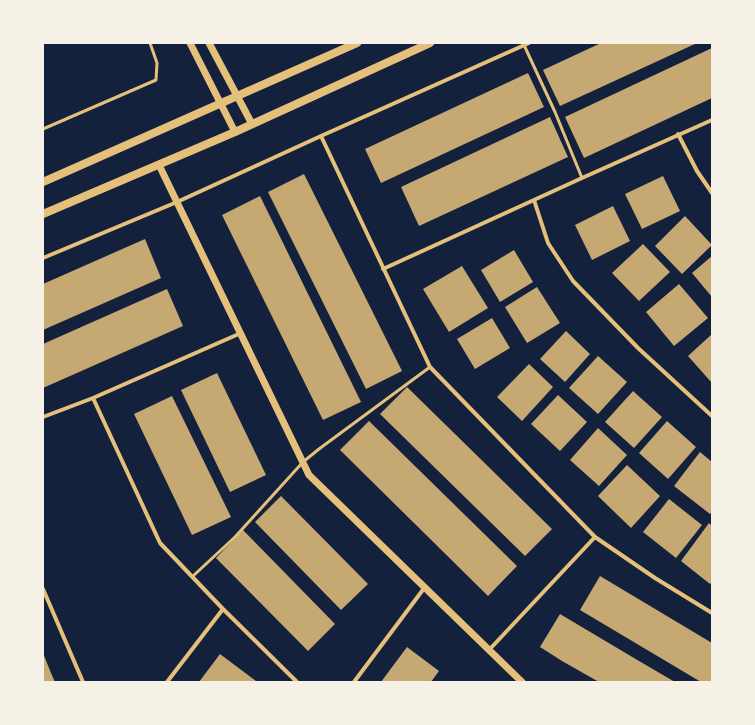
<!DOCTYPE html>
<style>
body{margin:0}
#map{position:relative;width:755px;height:725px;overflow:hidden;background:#14213d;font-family:"Space Grotesk",sans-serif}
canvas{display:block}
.frame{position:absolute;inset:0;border:44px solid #f6f1e7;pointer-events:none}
</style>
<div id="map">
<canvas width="755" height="725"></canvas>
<div class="frame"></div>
</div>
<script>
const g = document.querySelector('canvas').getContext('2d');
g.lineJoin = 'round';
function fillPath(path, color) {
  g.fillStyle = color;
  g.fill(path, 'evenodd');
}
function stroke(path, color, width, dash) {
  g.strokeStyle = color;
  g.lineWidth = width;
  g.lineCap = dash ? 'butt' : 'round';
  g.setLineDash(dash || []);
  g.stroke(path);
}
const building = new Path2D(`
 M 601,43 L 697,43 L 560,106 L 543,70 Z
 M 712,48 L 712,98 L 584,158 L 565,117 Z
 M 528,73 L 544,107 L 381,183 L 365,149 Z
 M 550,117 L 568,157 L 419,226 L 401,187 Z
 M 304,174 L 402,371 L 366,389 L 268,192 Z
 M 663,176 L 680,211 L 642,229 L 625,194 Z
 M 260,196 L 361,402 L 323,420 L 222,215 Z
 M 613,206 L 630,241 L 592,260 L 575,225 Z
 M 685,216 L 712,245 L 682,274 L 655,246 Z
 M 145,239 L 161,278 L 43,330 L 43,284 Z
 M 643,244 L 670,272 L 639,301 L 612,273 Z
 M 514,250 L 533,282 L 500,302 L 481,270 Z
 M 712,256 L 712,297 L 692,273 Z
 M 462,266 L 488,308 L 449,332 L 423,289 Z
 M 679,284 L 708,318 L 674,346 L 646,312 Z
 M 537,287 L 560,323 L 527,343 L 505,307 Z
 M 167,289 L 183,326 L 43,388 L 43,344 Z
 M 492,318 L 510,348 L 475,369 L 457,339 Z
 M 566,331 L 590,354 L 565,382 L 540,359 Z
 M 712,334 L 712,383 L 688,356 Z
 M 598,356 L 627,382 L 598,414 L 569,388 Z
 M 529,364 L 553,387 L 522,421 L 497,397 Z
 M 217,373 L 266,475 L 230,492 L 181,390 Z
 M 407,387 L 552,529 L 525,556 L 380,414 Z
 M 633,391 L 662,417 L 634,448 L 605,422 Z
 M 558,395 L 587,422 L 560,451 L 531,424 Z
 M 172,396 L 231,517 L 192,535 L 134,414 Z
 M 369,421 L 517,566 L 488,596 L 340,450 Z
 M 667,421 L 696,447 L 668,479 L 639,453 Z
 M 598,428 L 627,455 L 599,486 L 570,460 Z
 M 700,452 L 712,462 L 712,512 L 710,514 L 674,486 Z
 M 627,465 L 660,496 L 631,528 L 598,496 Z
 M 281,496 L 368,584 L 341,610 L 255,522 Z
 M 669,499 L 702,525 L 676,558 L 643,532 Z
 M 709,523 L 712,526 L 712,582 L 710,584 L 681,561 Z
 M 243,530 L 335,624 L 308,651 L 216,558 Z
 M 600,576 L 712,643 L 712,682 L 701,682 L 580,610 Z
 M 560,614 L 639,661 L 675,682 L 599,682 L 562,661 L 540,647 Z
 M 407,647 L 439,671 L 431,682 L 381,682 Z
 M 43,653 L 51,673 L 55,682 L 43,682 Z
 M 220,654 L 256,681 L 255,682 L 199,682 Z`);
const service = new Path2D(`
 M 524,45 L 555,112 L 582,178
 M 43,129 L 156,80 L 157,63 L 150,43
 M 193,576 L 235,537 L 303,462 L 319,449 L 430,367`);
const minor = new Path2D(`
 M 678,134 L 697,171 L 712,193
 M 321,136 L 430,367 L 595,537 L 655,578 L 712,613
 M 534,200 L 548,243 L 573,281 L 638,348 L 712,416
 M 43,258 L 177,202 L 321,136 L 529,43
 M 383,269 L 582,178 L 712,120
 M 93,398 L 160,543 L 223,609 L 297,682
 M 43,417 L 93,398 L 241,333
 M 43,589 L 83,682
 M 489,650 L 595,537
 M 167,682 L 223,609
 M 354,682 L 425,587`);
const tertiary = new Path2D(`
 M 190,43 L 235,132
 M 209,43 L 252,124
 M 159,165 L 309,475 L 522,682`);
const secondary = new Path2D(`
 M 43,182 L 357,43
 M 43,214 L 235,132 L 430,43`);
fillPath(building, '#c6a872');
stroke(service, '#e5c07b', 3);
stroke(minor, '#e5c07b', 4);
stroke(tertiary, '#e5c07b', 7);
stroke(secondary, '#e5c07b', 8);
</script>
